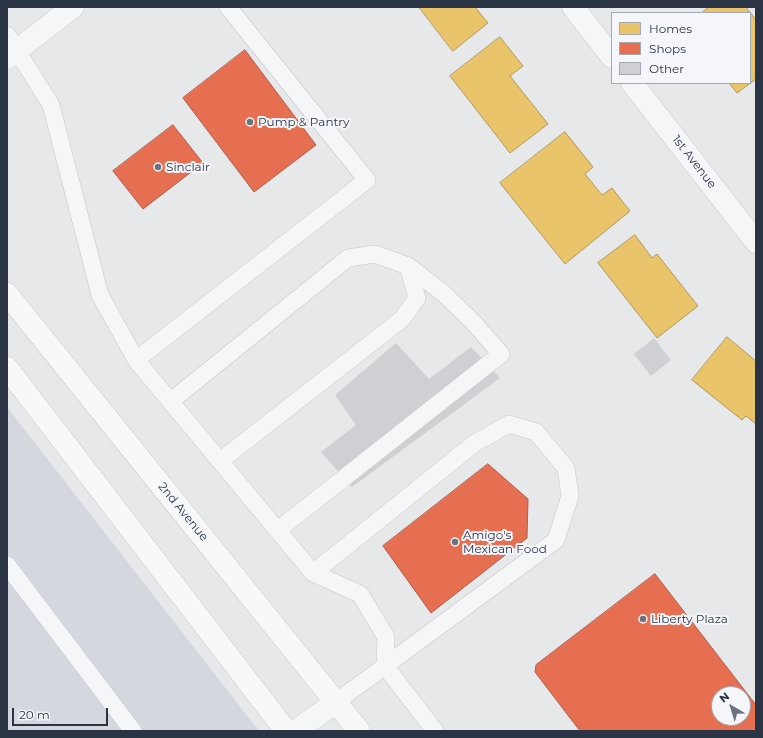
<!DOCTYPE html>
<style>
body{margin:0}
#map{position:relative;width:763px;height:738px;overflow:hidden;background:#e6e8ea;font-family:Montserrat,sans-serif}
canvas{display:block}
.frame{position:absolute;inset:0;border:8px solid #2b3445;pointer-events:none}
.legend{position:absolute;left:611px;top:12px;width:140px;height:72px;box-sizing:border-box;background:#f4f6f9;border:1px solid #a4a8b1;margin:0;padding:5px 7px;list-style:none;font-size:12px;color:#2b3445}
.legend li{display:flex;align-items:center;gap:8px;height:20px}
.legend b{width:20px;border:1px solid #a4a8b1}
.north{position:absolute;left:711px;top:686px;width:40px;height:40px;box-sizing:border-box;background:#f4f6f9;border:1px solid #a4a8b1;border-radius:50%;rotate:322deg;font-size:11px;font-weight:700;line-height:16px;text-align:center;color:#2b3445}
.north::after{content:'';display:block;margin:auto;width:14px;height:18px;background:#6c737f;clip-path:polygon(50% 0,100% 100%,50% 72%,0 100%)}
.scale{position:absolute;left:12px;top:708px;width:96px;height:18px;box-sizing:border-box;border:2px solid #2b3445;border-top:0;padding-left:5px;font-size:12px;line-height:14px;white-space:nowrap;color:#2b3445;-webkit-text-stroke:3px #f4f6f9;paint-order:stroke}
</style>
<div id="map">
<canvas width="763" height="738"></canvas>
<div class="frame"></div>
<ul class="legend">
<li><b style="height:11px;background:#e9c46a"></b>Homes</li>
<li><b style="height:11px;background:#e76f51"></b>Shops</li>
<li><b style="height:11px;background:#ced0d3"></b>Other</li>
</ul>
<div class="north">N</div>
<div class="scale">20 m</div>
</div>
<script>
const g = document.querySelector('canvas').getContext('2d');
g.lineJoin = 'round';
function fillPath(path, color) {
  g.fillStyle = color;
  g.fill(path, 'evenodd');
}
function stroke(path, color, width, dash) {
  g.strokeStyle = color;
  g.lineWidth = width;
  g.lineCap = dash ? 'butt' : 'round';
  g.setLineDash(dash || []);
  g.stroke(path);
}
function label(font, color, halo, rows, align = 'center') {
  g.font = font + ' Montserrat,sans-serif';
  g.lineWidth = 4;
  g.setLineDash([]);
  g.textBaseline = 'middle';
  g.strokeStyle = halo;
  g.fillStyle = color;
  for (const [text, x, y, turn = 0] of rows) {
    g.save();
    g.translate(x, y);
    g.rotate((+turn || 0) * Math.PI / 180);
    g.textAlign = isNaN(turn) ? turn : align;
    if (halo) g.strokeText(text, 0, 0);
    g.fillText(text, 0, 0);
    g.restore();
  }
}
const built = new Path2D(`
 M 7,407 L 259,731 L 7,731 Z`);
const homes = new Path2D(`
 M 419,7 L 475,7 L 488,23 L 453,51 Z
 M 709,7 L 746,7 L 756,20 L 756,79 L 737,93 L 729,83 L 750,83 L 750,13 L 704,13 L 703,12 Z
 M 500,37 L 523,66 L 510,76 L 548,124 L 510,153 L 450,76 Z
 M 565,132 L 593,167 L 585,174 L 602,195 L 612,188 L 630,211 L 565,264 L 500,183 Z
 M 635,235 L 652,258 L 657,254 L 698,306 L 657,338 L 598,263 Z
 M 727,337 L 756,361 L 756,424 L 746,416 L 742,420 L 692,380 Z`);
const shops = new Path2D(`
 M 245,50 L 316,145 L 254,192 L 183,98 Z
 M 173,125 L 203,163 L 143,209 L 113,171 Z
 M 488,464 L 528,499 L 527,538 L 431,613 L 383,546 Z
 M 655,574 L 756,705 L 756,731 L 580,731 L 535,672 L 536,665 ZM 719,694 L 743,694 L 743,718 L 719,718 Z`);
const building = new Path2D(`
 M 654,338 L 671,360 L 651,376 L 634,354 Z
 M 396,343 L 429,379 L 471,347 L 500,378 L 352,487 L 321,452 L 356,425 L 335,395 Z`);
const lane = new Path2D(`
 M 7,35 L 51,105 L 100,295 L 136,360 L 313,573 L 360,594 L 386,637 L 385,666 L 336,702
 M 136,360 L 367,180 L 228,7
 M 171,401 L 348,258 L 375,254 L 408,266 L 443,293 L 473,322 L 501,354 L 278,530
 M 220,461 L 402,319 L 417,298 L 408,266
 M 7,565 L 133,731
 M 313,573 L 475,443 L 509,424 L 536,432 L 566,468 L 570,496 L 556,540 L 385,666 L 435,731`);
const street = new Path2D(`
 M 573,7 L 612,57
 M 7,58 L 73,7
 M 632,83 L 756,242
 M 296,731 L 336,702`);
const secondary = new Path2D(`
 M 7,294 L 359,731
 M 7,368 L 286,731`);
const markers = [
 [250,122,4,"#6c737f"],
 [158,167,4,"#6c737f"],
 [455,542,4,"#6c737f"],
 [643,619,4,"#6c737f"]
];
const poiNames = [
 ["Pump & Pantry",258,122],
 ["Sinclair",166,167],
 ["Amigo's",463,535],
 ["Mexican Food",463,549],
 ["Liberty Plaza",651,619]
];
const streetNames = [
 ["1st Avenue",694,162,52],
 ["2nd Avenue",183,512,51]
];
fillPath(built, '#d4d7dd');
fillPath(homes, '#e9c46a');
stroke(homes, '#b0995f', 1);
fillPath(shops, '#e76f51');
stroke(shops, '#af5d4d', 1);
fillPath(building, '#ced0d3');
stroke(lane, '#c4c6c8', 18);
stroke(street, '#c4c6c8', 23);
stroke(secondary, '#c4c6c8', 23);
stroke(lane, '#f5f6f7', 17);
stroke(street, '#f5f6f7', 22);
stroke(secondary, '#f8f8f8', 22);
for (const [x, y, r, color] of markers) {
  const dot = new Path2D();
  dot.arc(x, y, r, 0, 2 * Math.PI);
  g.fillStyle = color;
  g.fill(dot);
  stroke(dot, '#f4f6f9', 1.5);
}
label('12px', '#2b3445', '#f4f6f9', poiNames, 'left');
label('12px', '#2b3445', '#f4f6f9', streetNames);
</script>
